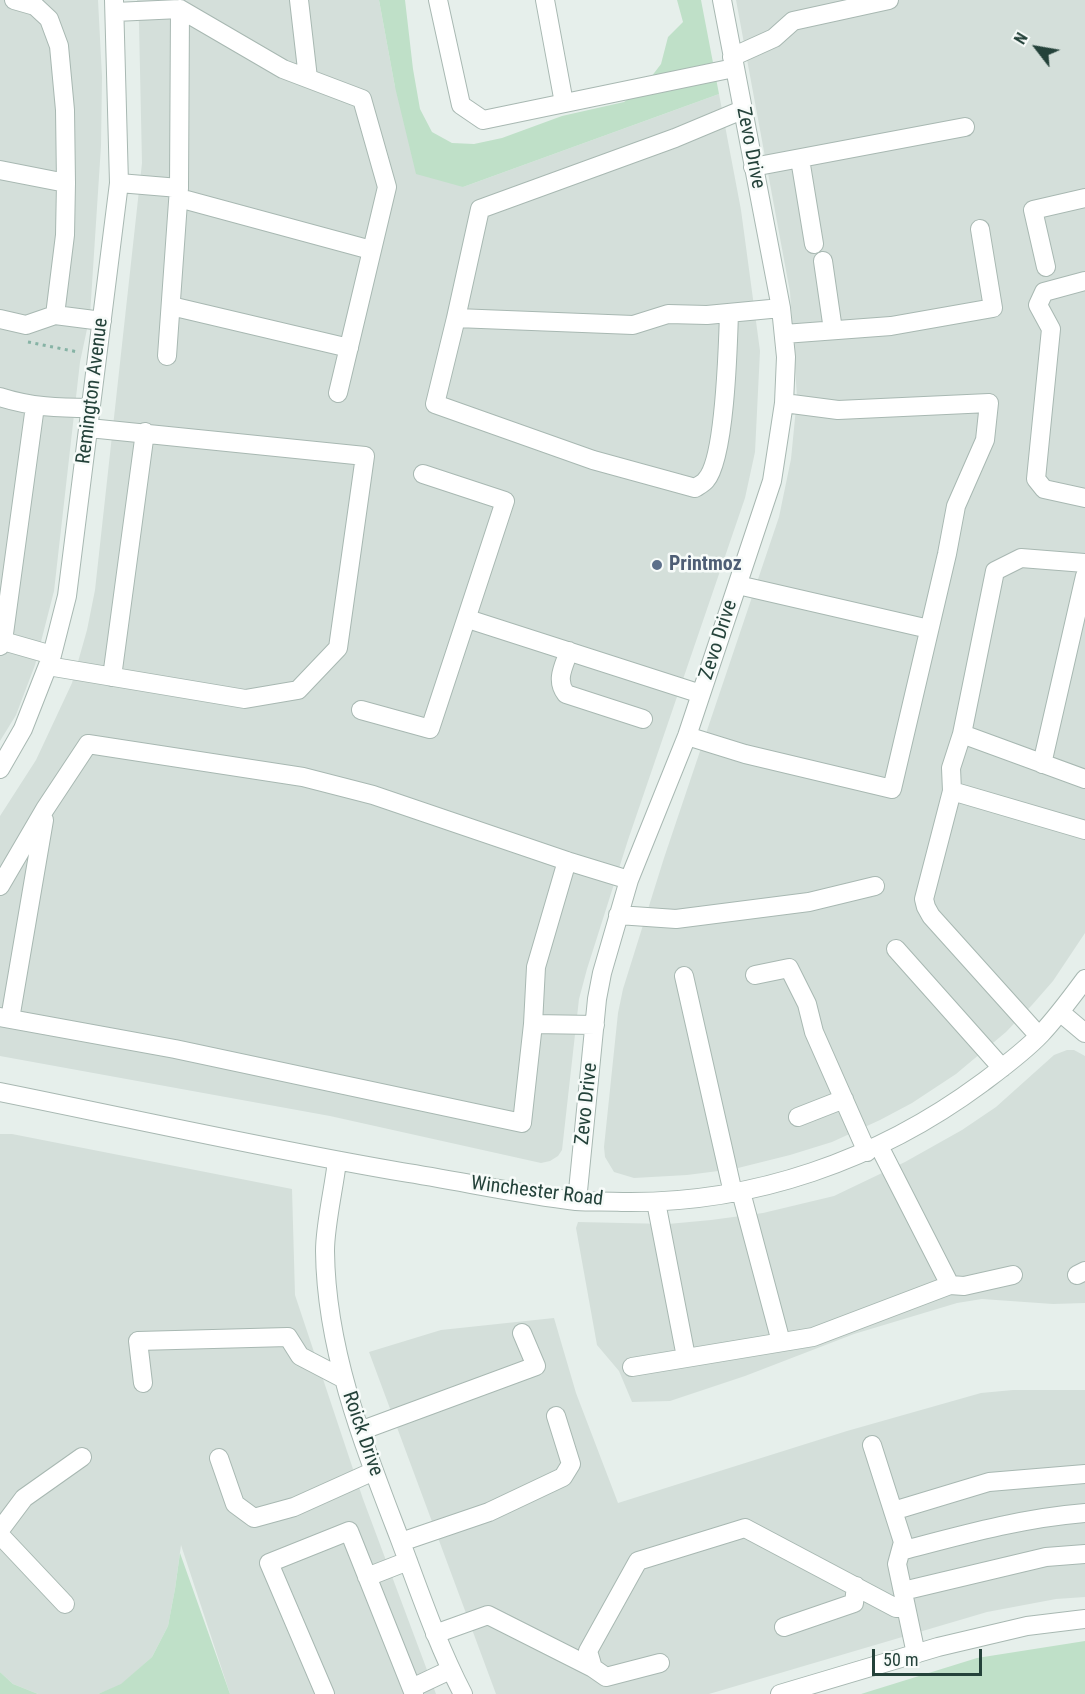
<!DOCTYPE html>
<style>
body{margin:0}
#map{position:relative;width:1085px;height:1694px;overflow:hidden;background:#e6efeb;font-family:"Roboto Condensed",sans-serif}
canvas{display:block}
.north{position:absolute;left:1007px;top:18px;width:60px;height:60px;-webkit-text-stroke:4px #f7fbf9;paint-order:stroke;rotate:301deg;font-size:16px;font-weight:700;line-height:24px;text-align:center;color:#24423a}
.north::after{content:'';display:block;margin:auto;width:21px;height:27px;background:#24423a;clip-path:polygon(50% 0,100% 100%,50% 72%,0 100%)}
.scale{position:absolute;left:872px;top:1649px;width:110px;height:27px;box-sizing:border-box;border:3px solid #24423a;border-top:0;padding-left:8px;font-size:18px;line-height:21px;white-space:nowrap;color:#24423a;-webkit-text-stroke:4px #f7fbf9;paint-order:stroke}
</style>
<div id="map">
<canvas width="1085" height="1694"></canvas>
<div class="north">N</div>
<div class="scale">50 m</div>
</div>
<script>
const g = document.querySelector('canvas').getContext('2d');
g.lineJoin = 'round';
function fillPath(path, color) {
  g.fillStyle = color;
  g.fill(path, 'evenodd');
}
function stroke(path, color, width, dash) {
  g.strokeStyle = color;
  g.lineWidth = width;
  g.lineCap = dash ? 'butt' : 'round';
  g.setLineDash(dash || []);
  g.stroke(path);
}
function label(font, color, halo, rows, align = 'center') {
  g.font = font + ' "Roboto Condensed",sans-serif';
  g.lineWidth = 5;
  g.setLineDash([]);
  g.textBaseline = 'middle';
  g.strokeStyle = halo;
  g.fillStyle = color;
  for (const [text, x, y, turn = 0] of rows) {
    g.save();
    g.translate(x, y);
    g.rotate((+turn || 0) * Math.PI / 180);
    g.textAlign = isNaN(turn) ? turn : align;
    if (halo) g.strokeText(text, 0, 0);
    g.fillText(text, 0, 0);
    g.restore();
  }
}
const built = new Path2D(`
 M 0,0 L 98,0 L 102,77 L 101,146 L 90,315 L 80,362 L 54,591 L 35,665 L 16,715 L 0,741 Z
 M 137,0 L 379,0 L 395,87 L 463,187 L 719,94 L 741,210 L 760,351 L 755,452 L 745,498 L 628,840 L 587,969 L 579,999 L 562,1150 L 558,1156 L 550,1161 L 541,1163 L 330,1116 L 0,1056 L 0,816 L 36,760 L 72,683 L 87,630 L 95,590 L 142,163 L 139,24 Z
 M 736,0 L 1085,0 L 1085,933 L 1053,981 L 1032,1005 L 1006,1032 L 956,1074 L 912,1103 L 880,1120 L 832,1142 L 790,1155 L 734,1169 L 687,1175 L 634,1178 L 614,1172 L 605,1157 L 604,1147 L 618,1013 L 623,989 L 664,858 L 779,517 L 791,459 L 797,398 L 790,292 Z
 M 1067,1050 L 1074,1050 L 1085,1056 L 1085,1303 L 1053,1304 L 982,1299 L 957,1303 L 854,1334 L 745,1376 L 670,1401 L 632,1402 L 619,1371 L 597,1345 L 576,1228 L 578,1222 L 668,1224 L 711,1220 L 763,1213 L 834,1196 L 905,1162 L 962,1130 L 996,1107 L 1054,1055 Z
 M 0,1134 L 12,1134 L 292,1189 L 295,1295 L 363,1499 L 436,1694 L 230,1694 L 181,1545 L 175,1589 L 168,1626 L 152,1657 L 121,1685 L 98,1694 L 38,1694 L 13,1684 L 0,1672 Z
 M 554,1318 L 576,1393 L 618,1503 L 847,1431 L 981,1393 L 1013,1390 L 1085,1390 L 1085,1597 L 1056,1599 L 987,1612 L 709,1694 L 496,1694 L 369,1352 L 441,1330 Z`);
const green = new Path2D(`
 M 379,0 L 405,0 L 413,69 L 420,109 L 432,132 L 452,143 L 474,144 L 502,138 L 562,116 L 624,102 L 645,85 L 661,64 L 668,37 L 683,22 L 677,0 L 701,0 L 719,94 L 463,187 L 416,174 L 395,87 Z
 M 180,1553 L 230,1694 L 98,1694 L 121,1684 L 152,1657 L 168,1626 L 175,1589 Z
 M 1085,1641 L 1085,1694 L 861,1694 L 977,1658 Z
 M 0,1672 L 13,1684 L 38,1694 L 0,1694 Z`);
const path = new Path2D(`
 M 28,342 L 78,352`);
const minor = new Path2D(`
 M 14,0 L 35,6 L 49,19 L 59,46 L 65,110 L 66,183 L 65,235 L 55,315 L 102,321
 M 299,0 L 308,78
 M 438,0 L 461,105 L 483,120 L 734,68
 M 545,0 L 564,103
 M 180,9 L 283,69 L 362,99 L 387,187 L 338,393
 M 115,12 L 180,9 L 179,188 L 119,183
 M 732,57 L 774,38 L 793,21 L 889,0
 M 800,159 L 814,244
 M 753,167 L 965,127
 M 0,170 L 66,183
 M 179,198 L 371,250
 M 823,261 L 833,330
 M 1046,267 L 1033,210 L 1085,198
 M 1085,281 L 1044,292 L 1038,305 L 1051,329 L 1036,479 L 1044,489 L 1085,498
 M 171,306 L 349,348
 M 729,313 C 728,345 725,459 706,480 C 704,483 698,486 695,488 L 593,460 L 435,404 L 456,318 L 633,325 L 668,314 L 707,315 L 781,308
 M 456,318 L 480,209 L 675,138 L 742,110
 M 0,319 L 26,325 L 55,315
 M 784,334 L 891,326 L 993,308 L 980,229
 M 167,356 L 179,188
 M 0,397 C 31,407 59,408 91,408
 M 1085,563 L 1021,558 L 995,571 L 962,734 L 1085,779
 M 738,585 L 929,629
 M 468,619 L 701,694
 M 0,642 L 3,641 L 35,406
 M 0,646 L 3,641 L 52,655
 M 569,651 C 564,666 555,680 566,694 L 643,719
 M 48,666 L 245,699 L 298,690 L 338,648 L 365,456 L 89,428
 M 112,677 L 145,432
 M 361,710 L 430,729 L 505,501 L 423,474
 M 687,736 L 745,754 L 892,789 L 947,554 L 956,506 L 985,440 L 989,403 L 838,410 L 784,403
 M 1042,764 L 1085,576
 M 0,769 L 23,729 L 52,655 L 67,596 L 119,183 L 114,0
 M 952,791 L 951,768 L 962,734
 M 0,886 L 45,809 L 88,744 L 303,777 L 373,795 L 567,861 L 629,880
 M 618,915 L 676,919 L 809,902 L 875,886
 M 896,949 L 1002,1068
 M 755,975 L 789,968 L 807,1004 L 814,1032 L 867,1152
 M 684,976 L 733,1193
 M 1060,1012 L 1085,1033
 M 0,1017 L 175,1049 L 522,1123 L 533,1024 L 595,1025
 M 10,1019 L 44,820
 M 533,1024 L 536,967 L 567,861
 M 1039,1036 L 931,916 L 926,907 L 924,899 L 952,791 L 1085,830
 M 0,1092 C 134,1119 267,1149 402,1172 C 460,1181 518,1194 576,1201 C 591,1202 607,1201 622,1202 C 753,1204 878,1160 982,1083 C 1002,1068 1024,1052 1041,1034 C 1057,1017 1071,998 1085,979
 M 798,1117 L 844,1099
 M 879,1146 L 950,1285
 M 337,1161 C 334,1188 325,1225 325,1251 C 326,1351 364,1446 399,1537 C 419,1590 437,1644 463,1694
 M 741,1192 L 781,1342
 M 577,1201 L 597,999 L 602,973 L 629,880 L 687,736 L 772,481 L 784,403 L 786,357 L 781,308 L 722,0
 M 656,1202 L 686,1357
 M 1077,1275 L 1085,1271
 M 632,1367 L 813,1337 L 950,1285 L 964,1286 L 1013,1275
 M 143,1383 L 138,1341 L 288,1337 L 300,1356 L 344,1379
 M 360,1431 L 536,1366 L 522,1333
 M 872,1445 L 903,1542 L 897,1564 L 916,1654
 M 219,1458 L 235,1504 L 254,1518 L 294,1507 L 374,1471
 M 893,1511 L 989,1482 L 1085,1474
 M 0,1530 L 24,1498 L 82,1457
 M 0,1535 L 65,1604
 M 401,1542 L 489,1512 L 563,1477 L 571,1464 L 556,1416
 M 901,1551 C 962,1535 1022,1518 1085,1513
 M 367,1577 L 408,1561
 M 903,1591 L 1046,1557 L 1085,1554
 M 784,1627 L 854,1603 L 856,1586
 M 435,1634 L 488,1615 L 593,1668 L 588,1651 L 638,1561 L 745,1528 L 896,1608 L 906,1607
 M 593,1668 L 606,1677 L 660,1663
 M 412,1688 L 450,1670
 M 325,1694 L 269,1563 L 349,1531 L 414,1694
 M 780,1694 L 938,1647 L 1027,1626 L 1085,1619`);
const markers = [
 [657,565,6,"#5c6f8a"]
];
const streetNames = [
 ["Zevo Drive",750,148,79],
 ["Remington Avenue",93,391,-83],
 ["Zevo Drive",719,640,-72],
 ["Zevo Drive",587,1104,-84],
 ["Winchester Road",537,1192,7],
 ["Roick Drive",362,1434,71]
];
const serviceNames = [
 ["Printmoz",669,565]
];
fillPath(built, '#d4dfda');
fillPath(green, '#bfe0c8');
stroke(minor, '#a8b8b2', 20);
stroke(path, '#86b3a5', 3, [3, 4.5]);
stroke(minor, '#fff', 18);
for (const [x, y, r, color] of markers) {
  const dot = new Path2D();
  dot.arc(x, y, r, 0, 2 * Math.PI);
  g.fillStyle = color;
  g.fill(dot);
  stroke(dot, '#f7fbf9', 2);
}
label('20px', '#24423a', '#f7fbf9', streetNames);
label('bold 20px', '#4e5e75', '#f7fbf9', serviceNames, 'left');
</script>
